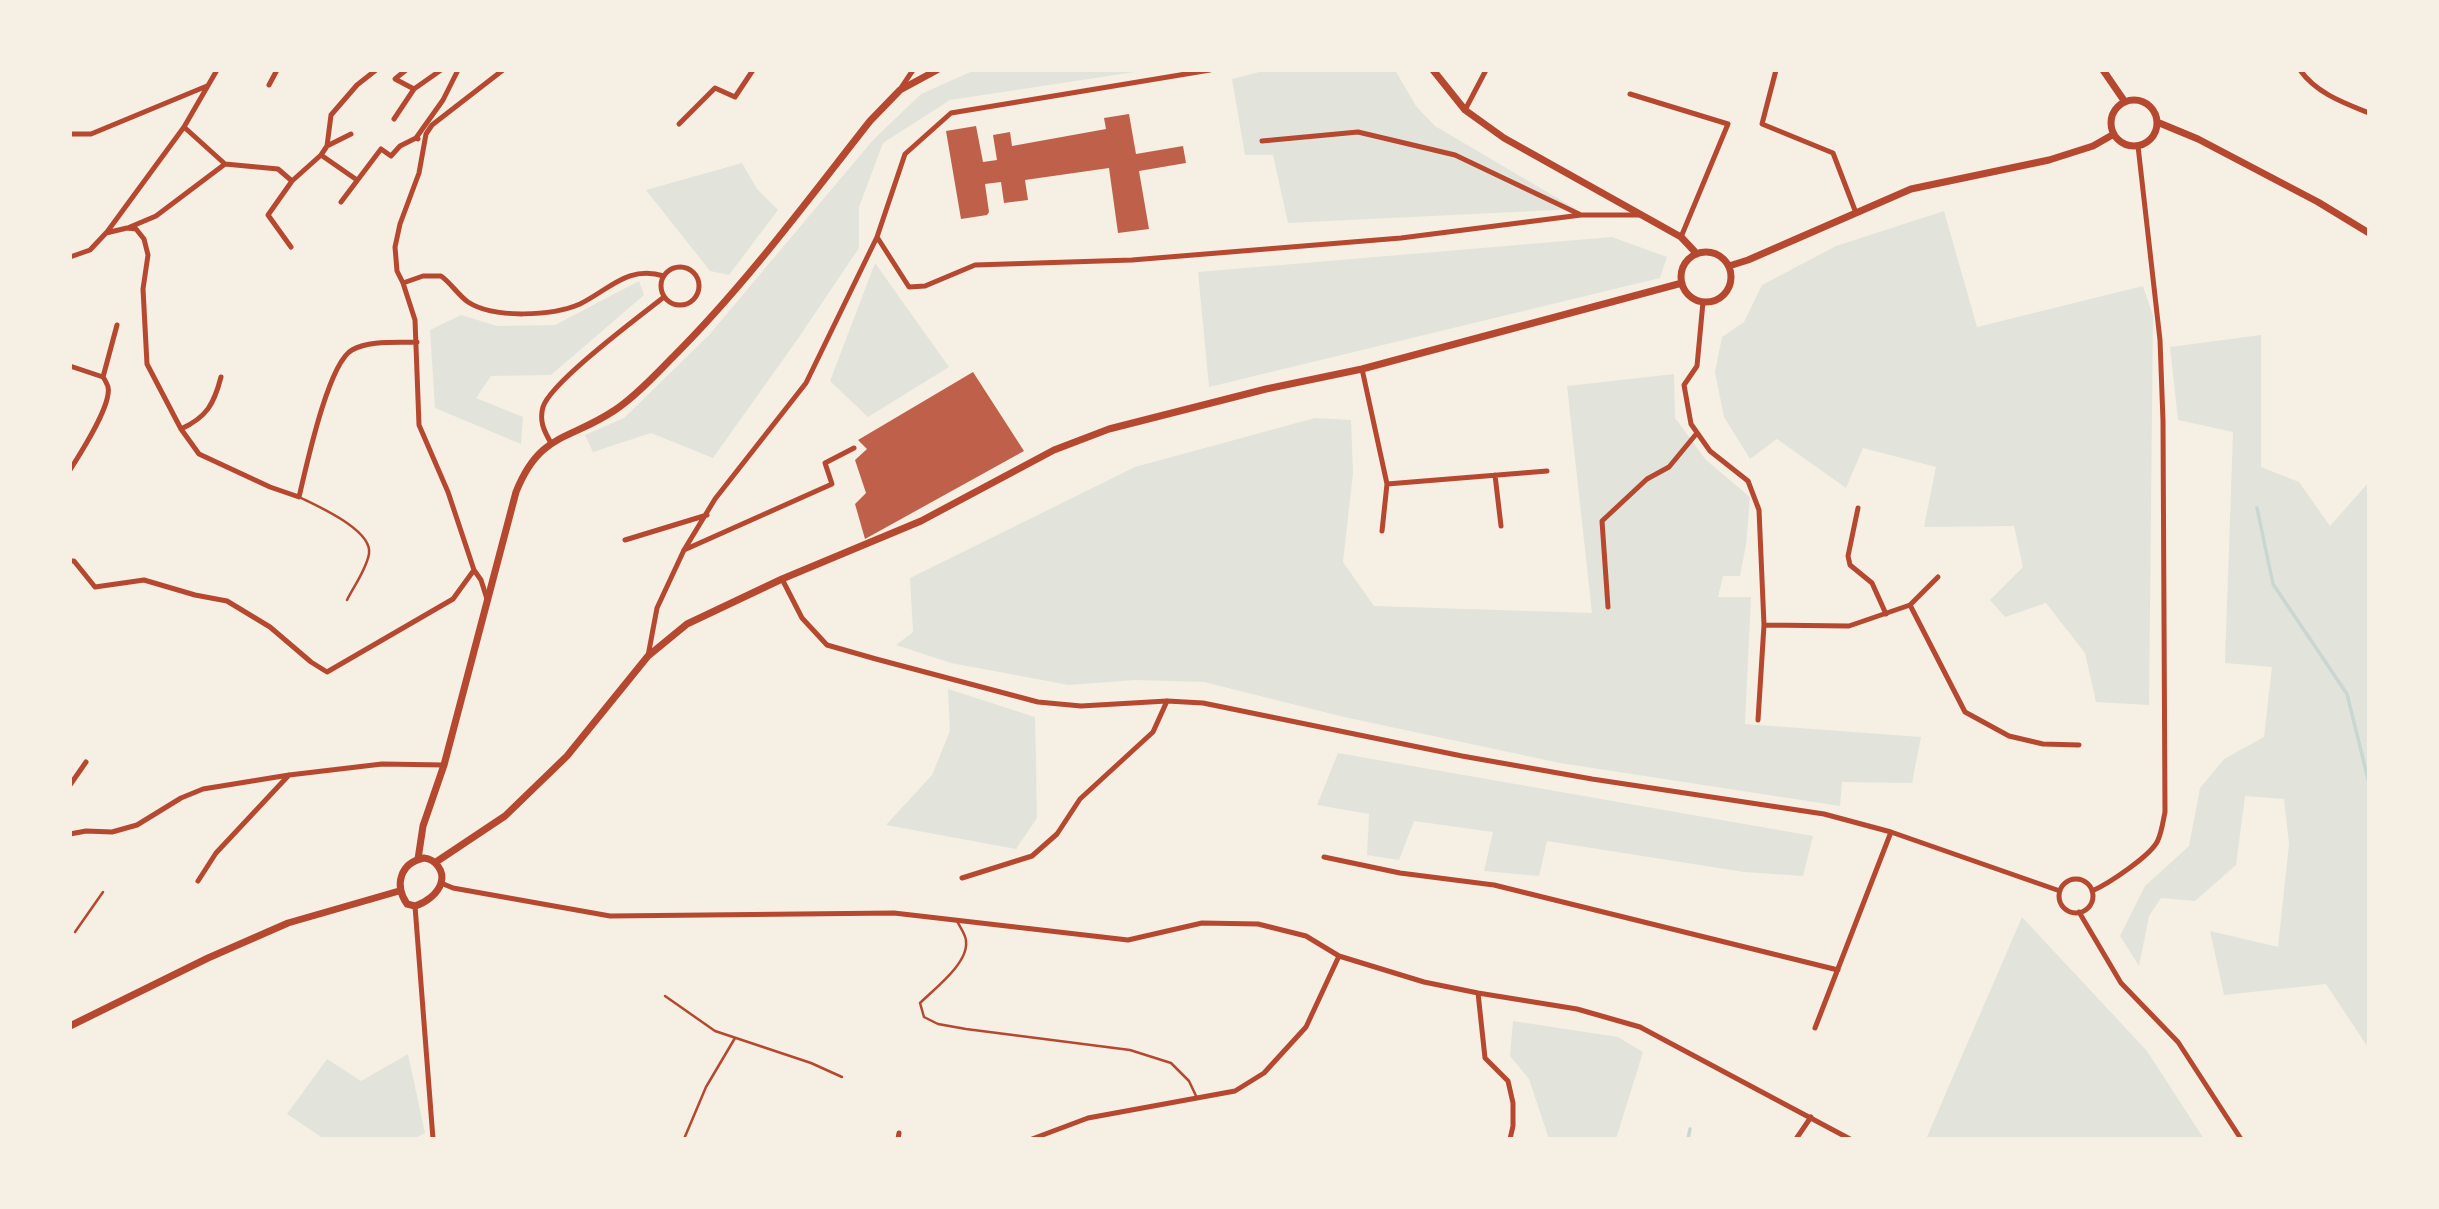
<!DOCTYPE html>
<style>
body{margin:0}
#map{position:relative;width:2439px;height:1209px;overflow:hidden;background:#f6efe4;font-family:"Source Serif 4",serif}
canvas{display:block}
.frame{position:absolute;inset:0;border:72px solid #f6efe4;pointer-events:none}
</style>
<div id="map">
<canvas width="2439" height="1209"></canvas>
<div class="frame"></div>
</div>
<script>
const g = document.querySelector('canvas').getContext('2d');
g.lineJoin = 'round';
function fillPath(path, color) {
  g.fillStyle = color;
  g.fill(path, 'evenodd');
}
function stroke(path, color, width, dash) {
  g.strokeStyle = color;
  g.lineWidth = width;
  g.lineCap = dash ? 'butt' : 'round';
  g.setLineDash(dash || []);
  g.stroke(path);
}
const green = new Path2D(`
 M 975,70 L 1148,70 L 950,100 L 883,143 L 859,207 L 859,248 L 797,340 L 713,458 L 651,433 L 593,452 L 585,435 L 624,418 L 709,335 L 873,140 L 921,94 Z
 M 1267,70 L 1395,70 L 1416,106 L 1435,126 L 1576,209 L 1288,223 L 1273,155 L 1245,155 L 1232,79 Z
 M 742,163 L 757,189 L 778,210 L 729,275 L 710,271 L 646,190 Z
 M 1944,211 L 1977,327 L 2143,286 L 2153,316 L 2149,705 L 2096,702 L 2085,653 L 2046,603 L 2005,617 L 1990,600 L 2023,567 L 2014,526 L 1924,527 L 1936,467 L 1863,448 L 1846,488 L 1777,439 L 1750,459 L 1724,417 L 1715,372 L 1722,337 L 1744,322 L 1762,285 L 1836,246 Z
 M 1612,237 L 1667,257 L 1660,278 L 1209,387 L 1198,272 Z
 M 875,263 L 949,367 L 868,417 L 830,381 Z
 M 639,281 L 644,295 L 551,375 L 491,376 L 476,398 L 523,417 L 521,444 L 435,408 L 430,330 L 461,315 L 497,326 L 555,325 Z
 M 2261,335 L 2261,467 L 2299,482 L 2330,526 L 2369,482 L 2369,1049 L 2326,984 L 2224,995 L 2210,931 L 2278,947 L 2289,844 L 2284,799 L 2245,796 L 2236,865 L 2195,901 L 2161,898 L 2149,916 L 2139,966 L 2120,936 L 2145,886 L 2189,846 L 2200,788 L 2224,759 L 2264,737 L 2272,667 L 2225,663 L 2233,432 L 2178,420 L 2170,347 Z
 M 1674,374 L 1675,418 L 1706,460 L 1750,497 L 1746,545 L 1740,576 L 1723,576 L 1718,597 L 1751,597 L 1745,724 L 1921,737 L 1912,783 L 1842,782 L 1840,806 L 1560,763 L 1344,717 L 1204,682 L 1135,680 L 1069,685 L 951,663 L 896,645 L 913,632 L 910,578 L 1135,467 L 1315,418 L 1351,420 L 1353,473 L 1343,562 L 1374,606 L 1592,613 L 1567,386 Z
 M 948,689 L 1035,717 L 1037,818 L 1016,849 L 886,825 L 932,775 L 950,731 Z
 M 1338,753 L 1813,836 L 1803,876 L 1744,872 L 1547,841 L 1539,876 L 1484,871 L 1493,832 L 1414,821 L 1399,860 L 1367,855 L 1369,814 L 1317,805 Z
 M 2022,917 L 2147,1051 L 2204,1139 L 1926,1139 Z
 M 1513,1021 L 1618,1037 L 1643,1052 L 1616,1139 L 1549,1139 L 1529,1079 L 1510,1056 Z
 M 408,1054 L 425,1133 L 413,1139 L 324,1139 L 287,1114 L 327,1059 L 361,1081 Z`);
const stream = new Path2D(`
 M 2257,508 L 2273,584 L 2347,694 L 2369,783
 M 1688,1139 L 1690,1129`);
const building = new Path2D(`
 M 1129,114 L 1136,154 L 1183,146 L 1186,163 L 1139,171 L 1149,229 L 1118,233 L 1109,168 L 1025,180 L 1028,200 L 1004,203 L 1001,182 L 985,184 L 989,212 L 987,215 L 961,219 L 946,131 L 976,126 L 983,162 L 997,160 L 993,135 L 1010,132 L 1012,146 L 1106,129 L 1104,118 Z
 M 973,372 L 1024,451 L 865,539 L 855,504 L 866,493 L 855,460 L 867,449 L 858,440 Z`);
const service = new Path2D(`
 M 299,497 C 317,506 373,530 369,554 C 366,570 354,586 347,600
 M 957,921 C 960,927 966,935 966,941 C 969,963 934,989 920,1003 L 924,1017 L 938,1024 L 966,1029 L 1130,1050 L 1171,1063 L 1189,1081 L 1197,1098
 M 75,932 L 103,892
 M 665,996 L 715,1031 L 811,1063 L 842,1077
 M 684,1139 L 706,1087 L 735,1038`);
const minor = new Path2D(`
 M 406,70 L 395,79 L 414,89
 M 1210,70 L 951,113 L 905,154 L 877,237 L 909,287 L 925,286 L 975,265 L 1132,260 L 1401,238 L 1581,215 L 1639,215
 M 1776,70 L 1762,124 L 1833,153 L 1856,213
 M 2300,70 C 2316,93 2344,103 2369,113
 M 269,85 L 277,70
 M 901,88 L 913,70
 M 1630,94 L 1728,124 L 1681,237
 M 1465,110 L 1486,70
 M 394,119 L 414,89 L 441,70
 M 679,124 L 715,88 L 735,97 L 753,70
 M 184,127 L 225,164
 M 70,134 L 91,134 L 207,86
 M 418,139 L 416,138 L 443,100 L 458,70
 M 1262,141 L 1358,132 L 1455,155 L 1581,215
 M 327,146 L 331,115 L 357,85 L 376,70
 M 321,155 L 357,180
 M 341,202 L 381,149 L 391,156 L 400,146 L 416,138
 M 130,227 L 156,216 L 225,164 L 278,169 L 292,181 L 321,155 L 327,146 L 351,134
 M 107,232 L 184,127 L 217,70
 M 291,247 L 268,215 L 292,181
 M 70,257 L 90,250 L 106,233 L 127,228 L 136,229 L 144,239 L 148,255 L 143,289 L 147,364 L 181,429 L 199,454 L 270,487 L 299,497 C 306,468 328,363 352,350 C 370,340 397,343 417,342
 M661 286a19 19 0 1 1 38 0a19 19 0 1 1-38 0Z
 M 403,283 L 423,276 L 441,276 C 451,283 458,295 468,302 C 494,319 552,316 580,304 C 610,289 628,265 664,276
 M 1703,302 L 1697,366 L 1684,385 L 1691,424 L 1710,451 L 1748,481 L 1759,510 L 1764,625 L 1758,720
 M 70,366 L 103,377 L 117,325
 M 1362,369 L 1387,484 L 1382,531
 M 181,429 C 207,417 214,404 221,377
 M 551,443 C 544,431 539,421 543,407 C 551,382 640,316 664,297
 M 70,470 C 80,454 112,405 108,387 C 108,386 104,378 103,377
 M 1495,475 L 1501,526
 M 1387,484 L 1547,471
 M 1858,508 L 1848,556 L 1850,565 L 1872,583 L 1886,614
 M 625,540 L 707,515
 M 684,550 L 832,484 L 825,463 L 854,448
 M 70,561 L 74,561 L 95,587 L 144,580 L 195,595 L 227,601 L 270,627 L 311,662 L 327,672 L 453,599 L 474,570
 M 782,579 L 802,618 L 827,645 L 876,659 L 1038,702 L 1081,706 L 1167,701 L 1203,703 L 1462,756 L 1592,779 L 1824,814 L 1891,832 L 2060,891
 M 487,599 L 481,580 L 474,570 L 448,492 L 419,425 L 415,320 L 403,283 L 397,271 L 395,247 L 400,224 L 419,173 L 426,134 L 432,125 L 503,70
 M 1910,605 L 1965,712 L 2009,736 L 2043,744 L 2079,745
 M 1608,607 L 1602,521 L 1647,479 L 1669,467 L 1697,433
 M 1764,625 L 1849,626 L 1910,605 L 1938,577
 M 648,656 L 657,608 L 684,550 L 715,499 L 806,383 L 877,237
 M 70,785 L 86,762
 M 70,834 L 86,831 L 112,832 L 137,825 L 181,798 L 203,789 L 289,775 L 382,764 L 444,765
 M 1324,857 L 1400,873 L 1494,885 L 1838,970
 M 962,878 L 1032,856 L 1057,834 L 1080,799 L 1153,732 L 1167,701
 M2059 896a17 17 0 1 1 34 0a17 17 0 1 1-34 0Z
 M 198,881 L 216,853 L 289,775
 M 441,883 L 453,888 L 610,916 L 894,913 L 1128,940 L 1202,923 L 1258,924 L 1306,936 L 1339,956 L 1424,982 L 1478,993 L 1577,1009 L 1640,1027 L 1850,1139
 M 2092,891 C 2108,884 2152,855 2158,840 C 2162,831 2163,821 2165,812 L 2163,421 L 2160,340 L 2138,146
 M 415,906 L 433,1139
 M 2079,912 L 2121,983 L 2178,1042 L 2241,1139
 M 1478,993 L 1485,1058 L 1508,1081 L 1513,1103 L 1513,1126 L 1510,1139
 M 1815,1028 L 1891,832
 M 898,1139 L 899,1133
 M 1032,1139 L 1088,1118 L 1235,1091 L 1264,1073 L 1306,1027 L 1339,956
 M 1796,1139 L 1811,1117`);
const tertiary = new Path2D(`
 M 1433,70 L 1465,110 L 1504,138 L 1681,237 L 1697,254
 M 2103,70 L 2125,102
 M2111 123a23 23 0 1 1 46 0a23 23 0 1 1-46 0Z
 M 2157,122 L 2198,139 L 2318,202 L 2369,233
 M1681 277a25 25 0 1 1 50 0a25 25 0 1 1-50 0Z
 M 1729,266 L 1748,260 L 1911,189 L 2049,160 L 2093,146 L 2114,134
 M 424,858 C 435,859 445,871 441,883 C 438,894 425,903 415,906 L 407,904 C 394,885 400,863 424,858 Z
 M 418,859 L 423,826 L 444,765 L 516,492 C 540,432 569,441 615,410 C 636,396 655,375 673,357 C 746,284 807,201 870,121 L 900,90 L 937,70
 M 436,862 L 505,816 L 567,756 L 648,656 L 687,624 L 782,579 L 921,521 L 1054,450 L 1109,429 L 1266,389 L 1362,369 L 1682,283
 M 70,1026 L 208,958 L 288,923 L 399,891`);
fillPath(green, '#e2e4dc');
stroke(stream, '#c9d6d2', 3.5);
fillPath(building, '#bf614a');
stroke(service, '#b5482f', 2.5);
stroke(minor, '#b5482f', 5);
stroke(tertiary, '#b5482f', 7);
</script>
